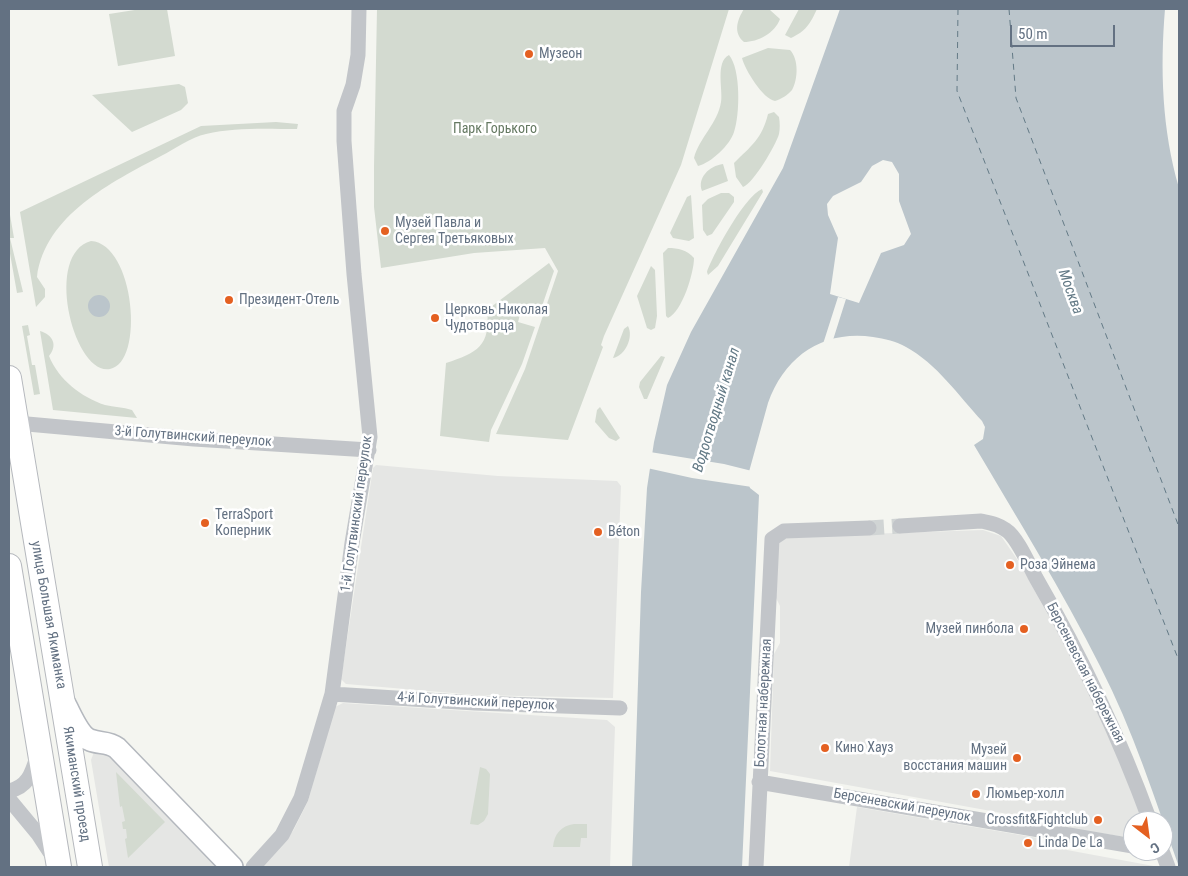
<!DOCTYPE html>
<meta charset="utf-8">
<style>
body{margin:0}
#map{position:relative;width:1188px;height:876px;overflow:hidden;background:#f4f5f0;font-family:"Roboto Condensed",sans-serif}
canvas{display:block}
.frame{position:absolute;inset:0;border:10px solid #637182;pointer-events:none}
.north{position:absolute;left:1123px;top:811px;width:50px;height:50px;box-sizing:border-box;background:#fff;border:1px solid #c1c6cd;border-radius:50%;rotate:150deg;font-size:14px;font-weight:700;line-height:20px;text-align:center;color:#637182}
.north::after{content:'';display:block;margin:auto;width:18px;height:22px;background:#e46021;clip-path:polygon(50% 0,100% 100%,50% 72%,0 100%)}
.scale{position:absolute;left:1010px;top:25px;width:105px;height:22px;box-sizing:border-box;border:2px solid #637182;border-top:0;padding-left:6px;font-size:15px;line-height:18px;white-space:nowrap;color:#637182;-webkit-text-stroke:4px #fff;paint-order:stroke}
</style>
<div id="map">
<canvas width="1188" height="876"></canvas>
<div class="frame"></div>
<div class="north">С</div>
<div class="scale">50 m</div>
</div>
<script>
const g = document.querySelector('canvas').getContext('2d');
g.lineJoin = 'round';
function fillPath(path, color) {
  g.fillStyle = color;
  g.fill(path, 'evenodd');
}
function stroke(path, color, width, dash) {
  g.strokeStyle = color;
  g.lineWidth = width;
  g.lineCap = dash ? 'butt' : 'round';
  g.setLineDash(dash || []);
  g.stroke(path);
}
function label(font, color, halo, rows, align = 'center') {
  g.font = font + ' "Roboto Condensed",sans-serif';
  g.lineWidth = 5;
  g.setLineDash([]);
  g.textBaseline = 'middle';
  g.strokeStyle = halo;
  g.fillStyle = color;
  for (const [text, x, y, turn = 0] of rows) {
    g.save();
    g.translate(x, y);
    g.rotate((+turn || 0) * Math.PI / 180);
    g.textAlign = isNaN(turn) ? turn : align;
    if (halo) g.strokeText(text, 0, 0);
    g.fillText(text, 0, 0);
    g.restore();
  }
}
const built = new Path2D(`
 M 376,465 L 498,476 L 617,481 L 621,486 L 613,698 L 476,695 L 346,684 L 341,679 L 373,468 Z
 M 983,530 L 1001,536 L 1019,562 L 1087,686 L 1147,821 L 1133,821 L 1133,838 L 1072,829 L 1063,824 L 770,771 L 774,654 L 780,643 L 780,606 L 776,598 L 778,537 Z
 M 343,703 L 607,720 L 615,727 L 610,867 L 262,867 L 293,831 L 308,801 L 335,707 Z
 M 103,747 L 222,867 L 109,867 L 91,760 L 94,752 Z
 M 857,807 L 1061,842 L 1067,850 L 1159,867 L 849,867 Z`);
const green = new Path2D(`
 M 141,9 L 167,9 L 175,56 L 118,66 L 109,14 Z
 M 377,9 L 729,9 L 681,165 L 604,336 L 601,345 L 603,347 L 568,440 L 496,434 L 525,369 L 558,271 L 545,248 L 474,253 L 381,268 L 374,207 L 374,166 Z
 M 744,9 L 770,10 L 780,19 C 775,33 758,42 744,42 C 733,33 737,20 744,9 Z
 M 799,9 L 817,9 C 810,24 806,31 791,38 L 785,35 Z
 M 768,48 L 790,50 C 799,59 798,80 792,90 C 788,95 781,99 775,101 C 763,99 745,70 742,58 Z
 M 729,55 C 741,69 740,115 734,132 C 730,145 711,163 698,166 L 694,158 C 699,138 718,123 721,102 C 723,89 715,62 729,55 Z
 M 179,84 L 185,87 L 188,103 L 181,110 L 132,132 L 92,95 Z
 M 774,112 L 779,117 C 780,123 780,129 779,134 C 776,145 753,184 743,187 L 736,177 L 734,163 C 751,146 762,139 768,114 Z
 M 276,122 L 298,124 L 297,129 C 268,129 235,127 206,134 C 191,137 175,149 161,156 C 112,182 45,215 37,277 L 45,289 L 45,297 L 36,307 L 20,212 L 201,126 Z
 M 723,164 L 728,181 L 702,191 C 697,178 709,166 723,164 Z
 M 762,189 L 763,192 L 718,266 L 708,275 L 707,272 C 714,253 744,197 762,189 Z
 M 721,193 L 729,193 L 734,197 L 734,202 L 712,234 L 707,236 L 703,230 L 702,205 L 708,199 Z
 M 691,195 L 694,238 L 689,241 L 673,238 L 670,233 L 687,197 Z
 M 9,209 L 14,238 L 10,238 L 23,292 L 17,293 L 9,248 Z
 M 91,241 C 135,244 145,363 110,369 C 74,376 43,254 91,241 Z
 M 668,248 C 678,248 687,250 694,258 C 694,273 682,312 668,318 L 666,316 L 663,253 Z
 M 549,263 L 554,271 L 540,312 L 522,307 L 518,322 L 535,327 L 522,364 L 491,430 L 489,442 L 440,436 L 446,363 C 477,353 491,346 487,310 Z
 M 651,266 L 655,270 L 657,316 L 655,328 L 651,330 L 647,328 L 637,296 Z
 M 28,325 L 30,335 L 27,336 L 32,365 L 35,365 L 40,394 L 34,395 L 22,326 Z
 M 628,326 C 634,337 625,356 613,358 L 624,329 Z
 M 40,331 C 53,335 58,345 49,356 C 59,380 81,397 105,405 C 114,407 123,407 132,410 L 137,418 L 53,410 Z
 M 661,356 L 665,357 L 647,399 L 644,399 L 639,387 L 640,382 Z
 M 600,407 L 620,438 L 616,441 L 609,438 L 595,422 L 597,410 Z
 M 480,767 L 486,769 L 490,774 L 488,814 L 484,821 L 478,825 L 470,824 Z
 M 116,772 L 165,822 L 128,858 L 125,839 L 127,838 L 126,829 L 123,829 L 122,822 L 125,821 L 122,806 L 120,807 Z
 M 574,824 L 587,824 L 587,838 L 581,838 L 580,847 L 553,847 C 554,834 561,826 574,824 Z`);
const water = new Path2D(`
 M 840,9 L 1165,9 C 1160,69 1162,130 1179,188 L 1179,867 C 1155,799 1133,730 1100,666 C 1062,590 1017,518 974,445 L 983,439 L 985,427 L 982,421 C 959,396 936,363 906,347 C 896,341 885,339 873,337 C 823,330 785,356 768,403 L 747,479 L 750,488 L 759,495 L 742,867 L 632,867 L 641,592 L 647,488 L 654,442 L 667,385 L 691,332 L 783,168 ZM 883,160 L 892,162 L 899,174 L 899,201 L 911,234 L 904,245 L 881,253 L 859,303 L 830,294 L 838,238 L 828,215 L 827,204 L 833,196 L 861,182 L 872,166 Z
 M88 306a11 11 0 1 1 22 0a11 11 0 1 1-22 0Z`);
const pier = new Path2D(`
 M 838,297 L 846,299 L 833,340 L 823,344 Z
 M 650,452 L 724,464 L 752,471 L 750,479 L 752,487 L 692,478 L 647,468 Z`);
const ferry = new Path2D(`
 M 958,9 L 957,91 L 1179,661
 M 1009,9 L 1016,98 L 1179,527`);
const streetTunnel = new Path2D(`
 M 869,528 L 900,526`);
const street = new Path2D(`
 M 16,423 L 194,439 L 369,450
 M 900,526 L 981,521 C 990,523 998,524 1006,530 C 1017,537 1029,565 1036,578 C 1081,656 1119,736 1150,821
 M 332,694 L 475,703 L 620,708
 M 759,782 L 1133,846
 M 9,791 C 28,787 32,773 37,757
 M 9,799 L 38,834 L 53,857
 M 1162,851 L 1168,867
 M 253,867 L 282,835 L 301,798 L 332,694 L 352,543 L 370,437 L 354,274 L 344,141 L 344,111 L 353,85 L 358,55 L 359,9
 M 756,867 L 772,539 L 784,531 L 869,528`);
const secondary = new Path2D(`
 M 65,704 C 71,715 79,736 90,740 C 100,744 108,741 117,748 L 232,867`);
const primary = new Path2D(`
 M 9,378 L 90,867
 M 9,566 L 59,867`);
const markers = [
 [529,54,5,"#e46021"],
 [385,231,5,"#e46021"],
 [229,300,5,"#e46021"],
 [435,318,5,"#e46021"],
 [205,523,5,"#e46021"],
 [598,532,5,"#e46021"],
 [1010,565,5,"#e46021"],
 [1024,629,5,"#e46021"],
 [825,748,5,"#e46021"],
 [1017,758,5,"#e46021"],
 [976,794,5,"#e46021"],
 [1098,820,5,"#e46021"],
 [1028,843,5,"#e46021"]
];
const poiNames = [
 ["Музеон",539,54],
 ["Музей Павла и",395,223],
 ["Сергея Третьяковых",395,239],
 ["Президент-Отель",239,300],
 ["Церковь Николая",445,310],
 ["Чудотворца",445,326],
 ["TerraSport",215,515],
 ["Коперник",215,531],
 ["Béton",608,532],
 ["Роза Эйнема",1020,565],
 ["Музей пинбола",1014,629,"right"],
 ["Кино Хауз",835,748],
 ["Музей",1007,750,"right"],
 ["восстания машин",1007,766,"right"],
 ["Люмьер-холл",986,794],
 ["Crossfit&Fightclub",1088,820,"right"],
 ["Linda De La",1038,843]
];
const parkNames = [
 ["Парк Горького",495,129]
];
const streetNames = [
 ["3-й Голутвинский переулок",193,437,4],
 ["1-й Голутвинский переулок",357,514,-82],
 ["улица Большая Якиманка",48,615,80],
 ["Берсеневская набережная",1085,673,63],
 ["4-й Голутвинский переулок",476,702,3],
 ["Болотная набережная",764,703,-87],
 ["Якиманский проезд",76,784,81],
 ["Берсеневский переулок",902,806,10]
];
const waterNames = [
 ["Москва",1070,292,70],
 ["Водоотводный канал",717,410,-73]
];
fillPath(built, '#e5e6e4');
fillPath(green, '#d3dad0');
fillPath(water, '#bbc5cb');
fillPath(pier, '#f4f5f0');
stroke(ferry, '#637a86', 1, [6, 5]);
stroke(streetTunnel, '#d0d4d4', 15, [15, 8]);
stroke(secondary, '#b4b8be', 24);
stroke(primary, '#b5b8bd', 26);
stroke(street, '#c2c5c9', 15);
stroke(secondary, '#fff', 21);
stroke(primary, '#fff', 24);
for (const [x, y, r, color] of markers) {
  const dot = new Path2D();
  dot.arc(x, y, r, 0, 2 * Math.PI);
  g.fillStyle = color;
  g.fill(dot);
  stroke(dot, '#fff', 2);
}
label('14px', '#637182', '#fff', poiNames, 'left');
label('14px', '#657962', '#fff', parkNames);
label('14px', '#637182', '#fff', streetNames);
label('italic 15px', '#637a86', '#fff', waterNames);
</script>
